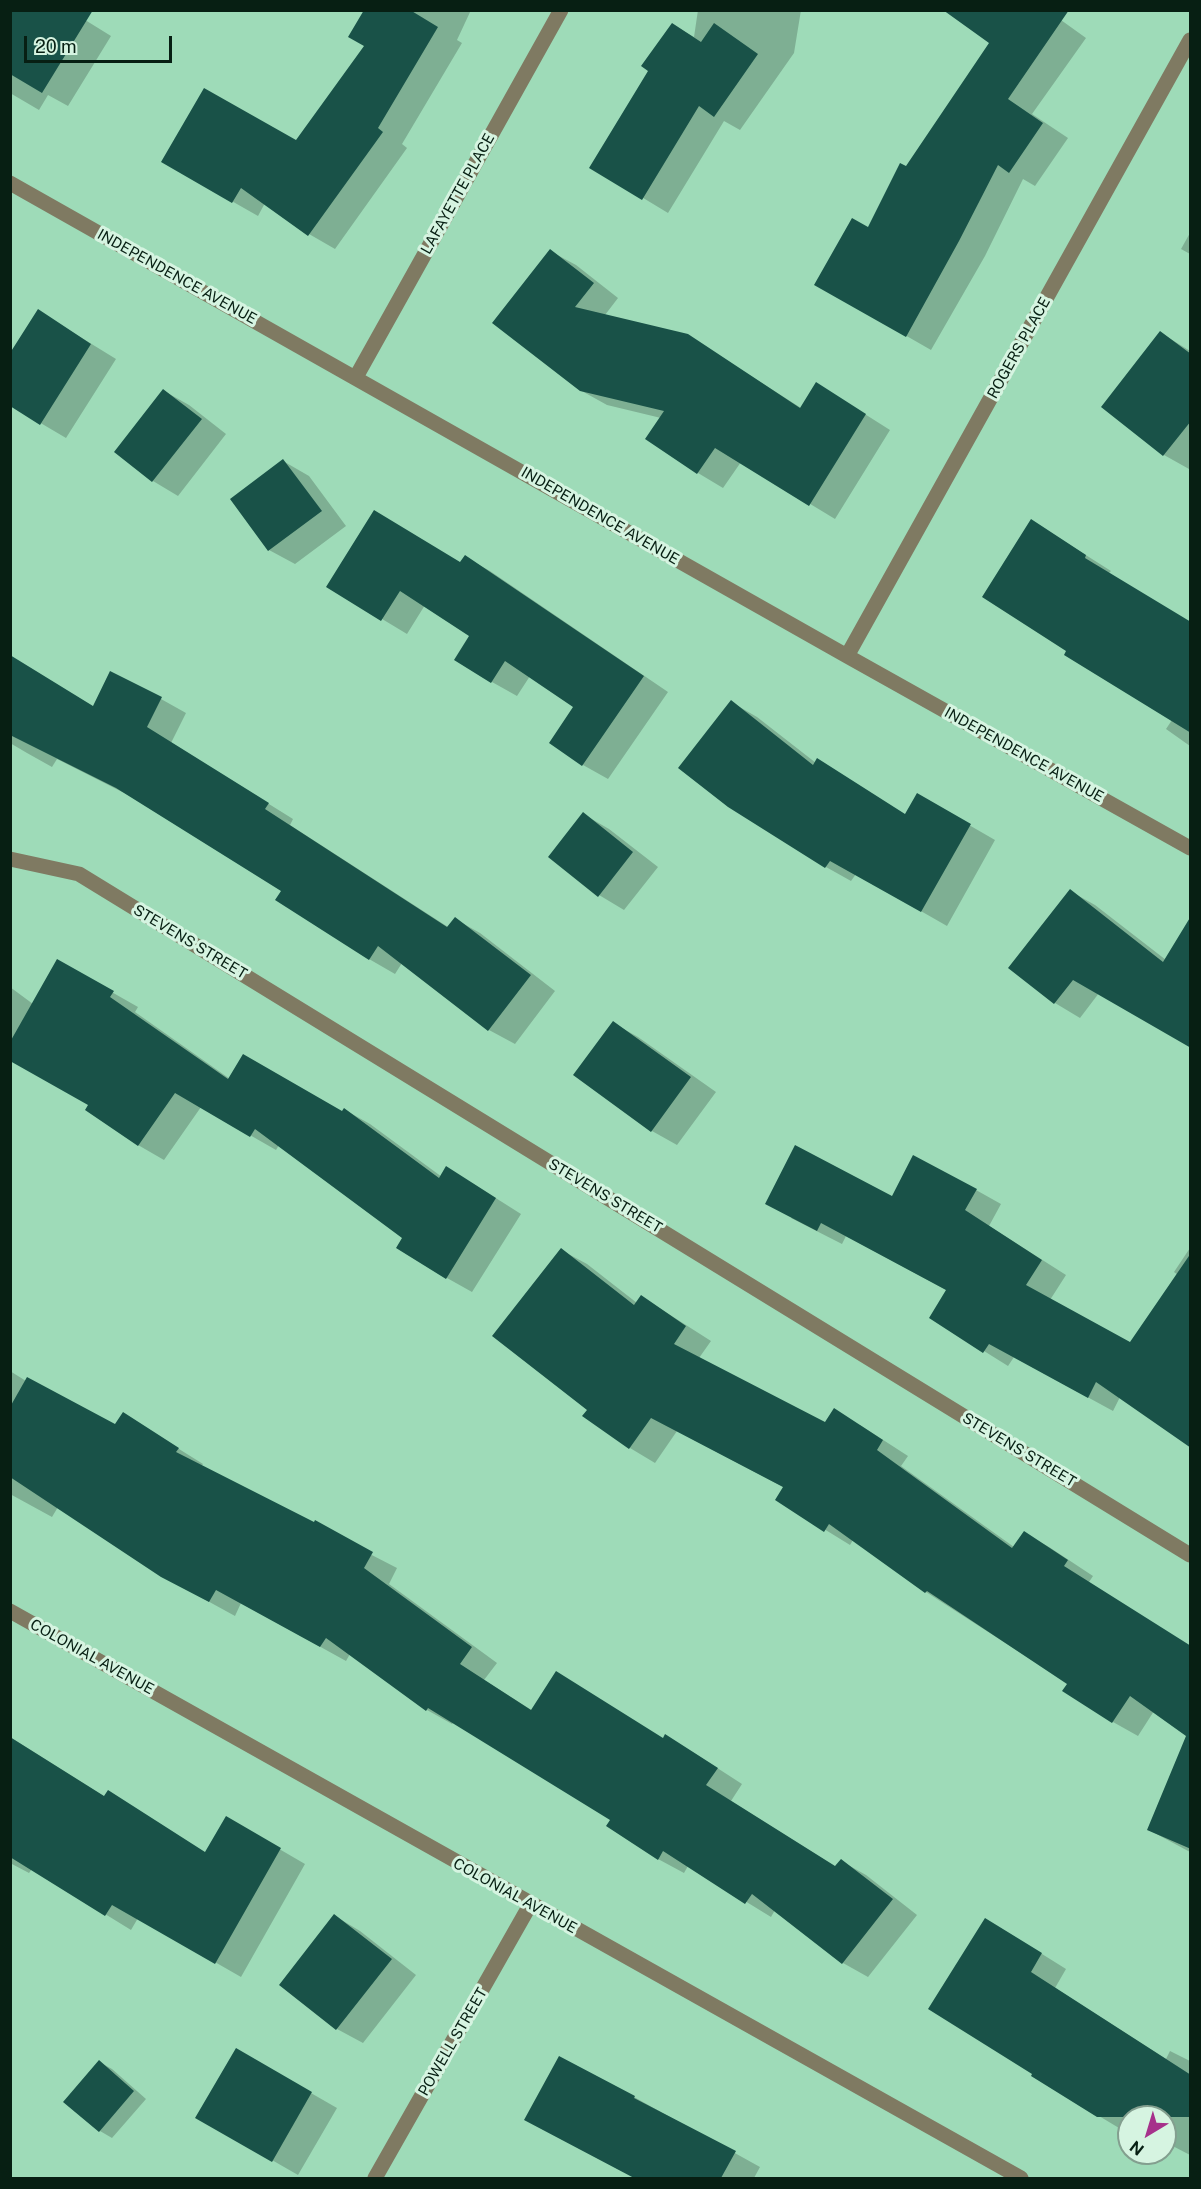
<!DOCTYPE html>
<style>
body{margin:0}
#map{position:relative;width:1201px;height:2189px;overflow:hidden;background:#9edbb8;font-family:"Public Sans",sans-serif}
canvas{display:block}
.frame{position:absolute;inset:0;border:12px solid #071f13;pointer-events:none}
.north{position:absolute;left:1117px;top:2105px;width:60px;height:60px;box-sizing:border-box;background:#d6f4e1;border:2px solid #839f8f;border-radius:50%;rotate:218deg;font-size:16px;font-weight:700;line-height:24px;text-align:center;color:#071f13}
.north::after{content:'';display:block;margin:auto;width:21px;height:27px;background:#a6318b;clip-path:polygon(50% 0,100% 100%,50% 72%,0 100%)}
.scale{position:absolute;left:24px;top:36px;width:148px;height:27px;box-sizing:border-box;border:3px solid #071f13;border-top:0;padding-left:8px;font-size:18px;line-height:21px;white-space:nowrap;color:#071f13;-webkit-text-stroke:4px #d6f4e1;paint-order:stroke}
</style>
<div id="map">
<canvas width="1201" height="2189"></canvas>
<div class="frame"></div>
<div class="north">N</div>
<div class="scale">20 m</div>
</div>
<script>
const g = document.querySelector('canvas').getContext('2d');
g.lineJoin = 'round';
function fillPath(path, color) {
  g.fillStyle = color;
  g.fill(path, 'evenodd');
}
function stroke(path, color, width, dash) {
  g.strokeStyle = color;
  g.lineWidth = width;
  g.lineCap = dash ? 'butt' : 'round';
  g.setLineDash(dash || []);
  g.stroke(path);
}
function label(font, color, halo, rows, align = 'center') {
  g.font = font + ' "Public Sans",sans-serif';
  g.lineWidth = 6;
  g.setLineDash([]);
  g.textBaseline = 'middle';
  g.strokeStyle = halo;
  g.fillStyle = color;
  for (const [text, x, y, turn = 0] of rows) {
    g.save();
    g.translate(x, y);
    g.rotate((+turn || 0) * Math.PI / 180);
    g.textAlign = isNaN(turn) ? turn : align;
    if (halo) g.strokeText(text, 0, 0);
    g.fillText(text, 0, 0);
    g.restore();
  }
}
const shadow = new Path2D(`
 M 69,10 L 111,36 L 68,106 L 48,95 L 39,110 L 10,93 L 10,23 Z
 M 366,10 L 471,10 L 457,40 L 462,43 L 402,144 L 407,148 L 335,249 L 309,234 L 265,203 L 258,216 L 163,162 L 297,142 L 366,46 Z
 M 698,10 L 801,10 L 794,53 L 740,130 L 724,121 L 668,213 L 592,167 L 650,70 L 673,25 L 694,37 Z
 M 1047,10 L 1086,38 L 1032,114 L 1068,138 L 1035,186 L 1023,179 L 985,256 L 931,350 L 816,284 L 868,229 L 907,168 Z
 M 1190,233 L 1190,254 L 1181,249 Z
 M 550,251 L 576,265 L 618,298 L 605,315 L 687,335 L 801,408 L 841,399 L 890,430 L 835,519 L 741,462 L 723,488 L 698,473 L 661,418 L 607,405 L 580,390 Z
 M 38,311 L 116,359 L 66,438 L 10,405 Z
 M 1161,333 L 1190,351 L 1190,467 L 1189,469 L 1164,455 Z
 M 164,391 L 189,405 L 226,434 L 178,496 L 153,481 L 116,452 Z
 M 283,461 L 309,476 L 346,526 L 295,564 L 269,550 Z
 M 1032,521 L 1111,571 L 1109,573 L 1190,623 L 1190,746 L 1166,729 L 1172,720 L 1068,651 Z
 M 465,557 L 490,571 L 668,692 L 608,779 L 583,765 L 575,707 L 530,676 L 517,696 L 492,682 L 472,636 L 425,605 L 407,634 L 329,587 L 460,564 Z
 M 10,657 L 94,707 L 161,699 L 186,713 L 171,743 L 293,819 L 290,825 L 448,927 L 455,919 L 480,933 L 555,991 L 515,1044 L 489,1030 L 402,963 L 395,974 L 369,959 L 283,890 L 134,798 L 57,759 L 52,767 L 27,753 L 10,743 Z
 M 731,702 L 757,717 L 816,763 L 906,815 L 917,795 L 995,840 L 947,926 L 856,874 L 851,881 L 826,867 Z
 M 583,814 L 609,829 L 658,867 L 624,910 L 599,895 Z
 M 1070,891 L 1095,905 L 1166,960 L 1190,971 L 1099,993 L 1080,1018 L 1055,1003 L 1010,968 Z
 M 57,961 L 138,1007 L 135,1012 L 230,1079 L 342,1113 L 345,1110 L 370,1124 L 442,1177 L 472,1183 L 521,1214 L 472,1292 L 447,1278 L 404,1238 L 279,1145 L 276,1150 L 201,1107 L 164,1160 L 138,1145 L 90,1105 L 10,1060 L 10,987 L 33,1004 Z
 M 613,1023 L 638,1037 L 716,1092 L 677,1145 L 652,1131 L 575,1075 Z
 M 976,1190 L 1001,1204 L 989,1226 L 1066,1275 L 1050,1300 L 1120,1397 L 1113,1411 L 1014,1357 L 1008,1366 L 984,1351 L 948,1291 L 846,1236 L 842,1244 L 791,1218 L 892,1198 Z
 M 1190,1248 L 1190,1284 L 1174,1272 Z
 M 561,1250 L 587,1264 L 637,1303 L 642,1297 L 711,1341 L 699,1358 L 826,1424 L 860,1425 L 908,1456 L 901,1466 L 1014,1547 L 1024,1533 L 1049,1547 L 1093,1576 L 1089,1582 L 1190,1660 L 1190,1852 L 1149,1830 L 1188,1736 L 1154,1711 L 1138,1736 L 1113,1722 L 1064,1690 L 1069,1684 L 926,1592 L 853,1540 L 850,1545 L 777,1500 L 785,1488 L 677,1431 L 655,1463 L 630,1448 L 584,1416 L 589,1409 Z
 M 10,1371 L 26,1381 L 115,1426 L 123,1414 L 203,1464 L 201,1467 L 397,1568 L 389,1584 L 497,1663 L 484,1680 L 533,1711 L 664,1739 L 691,1751 L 742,1784 L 731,1801 L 836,1867 L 841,1861 L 866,1875 L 917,1915 L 868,1977 L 843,1963 L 775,1910 L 771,1917 L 688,1866 L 684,1873 L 658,1859 L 612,1820 L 454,1722 L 452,1724 L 427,1710 L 350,1654 L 346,1661 L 241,1603 L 235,1616 L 162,1576 L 58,1507 L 52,1517 L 10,1494 Z
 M 10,1737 L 105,1797 L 206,1853 L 226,1818 L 305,1864 L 241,1977 L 138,1918 L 131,1930 L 32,1869 L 29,1873 L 10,1863 Z
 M 335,1916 L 360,1931 L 416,1975 L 363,2043 L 337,2029 L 281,1985 Z
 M 1010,1934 L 1066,1969 L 1055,1988 L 1166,2059 L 1170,2051 L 1190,2061 L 1190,2155 L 1165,2142 L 1165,2117 L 1129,2117 L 1129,2124 L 1124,2121 L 1119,2128 L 1094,2113 Z
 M 236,2050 L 337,2108 L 298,2175 L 197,2117 Z
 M 99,2062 L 112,2069 L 146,2099 L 112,2138 L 100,2131 Z
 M 634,2097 L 760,2167 L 754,2178 L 635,2178 L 552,2134 Z`);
const building = new Path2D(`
 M 10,10 L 93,10 L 42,93 L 10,74 Z
 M 364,10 L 410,10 L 438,27 L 378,128 L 383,132 L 308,236 L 241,188 L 232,203 L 161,162 L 204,88 L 296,140 L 364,46 L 348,37 Z
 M 943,10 L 1069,10 L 1008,99 L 1043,123 L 1009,173 L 998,165 L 959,241 L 906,337 L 814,285 L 852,218 L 868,227 L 900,163 L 906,166 L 989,43 Z
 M 672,23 L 701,42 L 714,23 L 758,54 L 714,117 L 699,106 L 642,200 L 589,168 L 648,71 L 641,66 Z
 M 550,249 L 594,283 L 575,307 L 688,334 L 800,408 L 816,382 L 866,414 L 809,506 L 715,448 L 697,474 L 645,439 L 664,411 L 580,391 L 492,323 Z
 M 38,309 L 91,344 L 40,425 L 10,406 L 10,353 Z
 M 1160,331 L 1191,354 L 1191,421 L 1163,456 L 1101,407 Z
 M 163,389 L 202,419 L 152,482 L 114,452 Z
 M 283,459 L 322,511 L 268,551 L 230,499 Z
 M 374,510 L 460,562 L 465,555 L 644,676 L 582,766 L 549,743 L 573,707 L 505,661 L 491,683 L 454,660 L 469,636 L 400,591 L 381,621 L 326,587 Z
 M 1031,519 L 1086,555 L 1085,558 L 1191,622 L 1191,733 L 1064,655 L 1066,651 L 982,597 Z
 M 10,655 L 93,706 L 110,671 L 162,697 L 147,727 L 269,803 L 265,809 L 447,927 L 455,917 L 531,975 L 488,1031 L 378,946 L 369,960 L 275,900 L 281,891 L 116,788 L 10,735 Z
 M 731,700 L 813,765 L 817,758 L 905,814 L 917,793 L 971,824 L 921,912 L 830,861 L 825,868 L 728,807 L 678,768 Z
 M 583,812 L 633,852 L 598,897 L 548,857 Z
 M 1070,889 L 1163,962 L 1191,916 L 1191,1048 L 1073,980 L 1054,1004 L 1008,968 Z
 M 57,959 L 114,991 L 110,997 L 228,1079 L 243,1054 L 342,1111 L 344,1108 L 439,1178 L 446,1166 L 496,1198 L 446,1279 L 396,1248 L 402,1238 L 255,1129 L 250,1137 L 175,1093 L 138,1146 L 85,1110 L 88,1105 L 10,1061 L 10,1042 Z
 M 613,1021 L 691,1077 L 651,1132 L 573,1075 Z
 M 795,1145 L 892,1196 L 913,1155 L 977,1189 L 965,1210 L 1042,1260 L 1026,1285 L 1130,1342 L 1191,1253 L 1191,1448 L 1096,1382 L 1088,1398 L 989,1344 L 983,1353 L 929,1318 L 946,1290 L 821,1223 L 817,1231 L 765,1204 Z
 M 561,1248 L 634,1305 L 641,1295 L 686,1326 L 674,1344 L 825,1422 L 834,1408 L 883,1440 L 877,1450 L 1012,1548 L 1024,1531 L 1068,1560 L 1064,1566 L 1191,1646 L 1191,1849 L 1147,1830 L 1186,1736 L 1130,1696 L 1112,1723 L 1062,1691 L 1067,1684 L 927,1591 L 925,1593 L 829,1524 L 824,1532 L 775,1500 L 783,1487 L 651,1418 L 629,1449 L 582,1416 L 587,1410 L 492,1336 Z
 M 27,1377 L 115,1424 L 123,1412 L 179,1448 L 176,1452 L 314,1522 L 315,1520 L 373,1552 L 364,1568 L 472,1647 L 460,1664 L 531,1710 L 556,1671 L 663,1738 L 665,1734 L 718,1768 L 706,1785 L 835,1866 L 841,1859 L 893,1899 L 842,1964 L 752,1894 L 745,1904 L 663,1851 L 658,1860 L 606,1826 L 610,1820 L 428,1708 L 426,1711 L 326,1638 L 320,1647 L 216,1590 L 209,1602 L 161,1577 L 10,1477 L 10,1407 Z
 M 10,1737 L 104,1796 L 108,1790 L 205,1852 L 226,1816 L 281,1848 L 215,1964 L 112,1905 L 105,1916 L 10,1857 Z
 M 334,1914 L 392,1959 L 336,2030 L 279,1985 Z
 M 985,1918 L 1042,1953 L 1031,1972 L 1191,2075 L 1191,2117 L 1097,2117 L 1031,2076 L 1032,2074 L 928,2009 Z
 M 236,2048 L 312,2092 L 272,2162 L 195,2118 Z
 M 559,2056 L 635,2096 L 634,2098 L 736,2151 L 721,2178 L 634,2178 L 524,2120 Z
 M 99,2060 L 134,2091 L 99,2132 L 63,2102 Z`);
const minor = new Path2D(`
 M 10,183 L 847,656 L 1190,848
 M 356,377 L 561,10
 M 847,656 L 1190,40
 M 10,859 L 79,874 L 1190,1555
 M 10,1611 L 1021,2178
 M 375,2178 L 530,1905`);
const streetNames = [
 ["LAFAYETTE PLACE",458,194,-61],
 ["INDEPENDENCE AVENUE",177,277,29],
 ["ROGERS PLACE",1019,348,-61],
 ["INDEPENDENCE AVENUE",600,516,30],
 ["INDEPENDENCE AVENUE",1024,755,29],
 ["STEVENS STREET",190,942,31],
 ["STEVENS STREET",605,1196,31],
 ["STEVENS STREET",1019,1450,31],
 ["COLONIAL AVENUE",92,1657,29],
 ["COLONIAL AVENUE",515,1896,29],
 ["POWELL STREET",453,2042,-60]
];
fillPath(shadow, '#0003');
fillPath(building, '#195248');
stroke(minor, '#7f7a62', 15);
label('15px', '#071f13', '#d6f4e1', streetNames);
</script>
